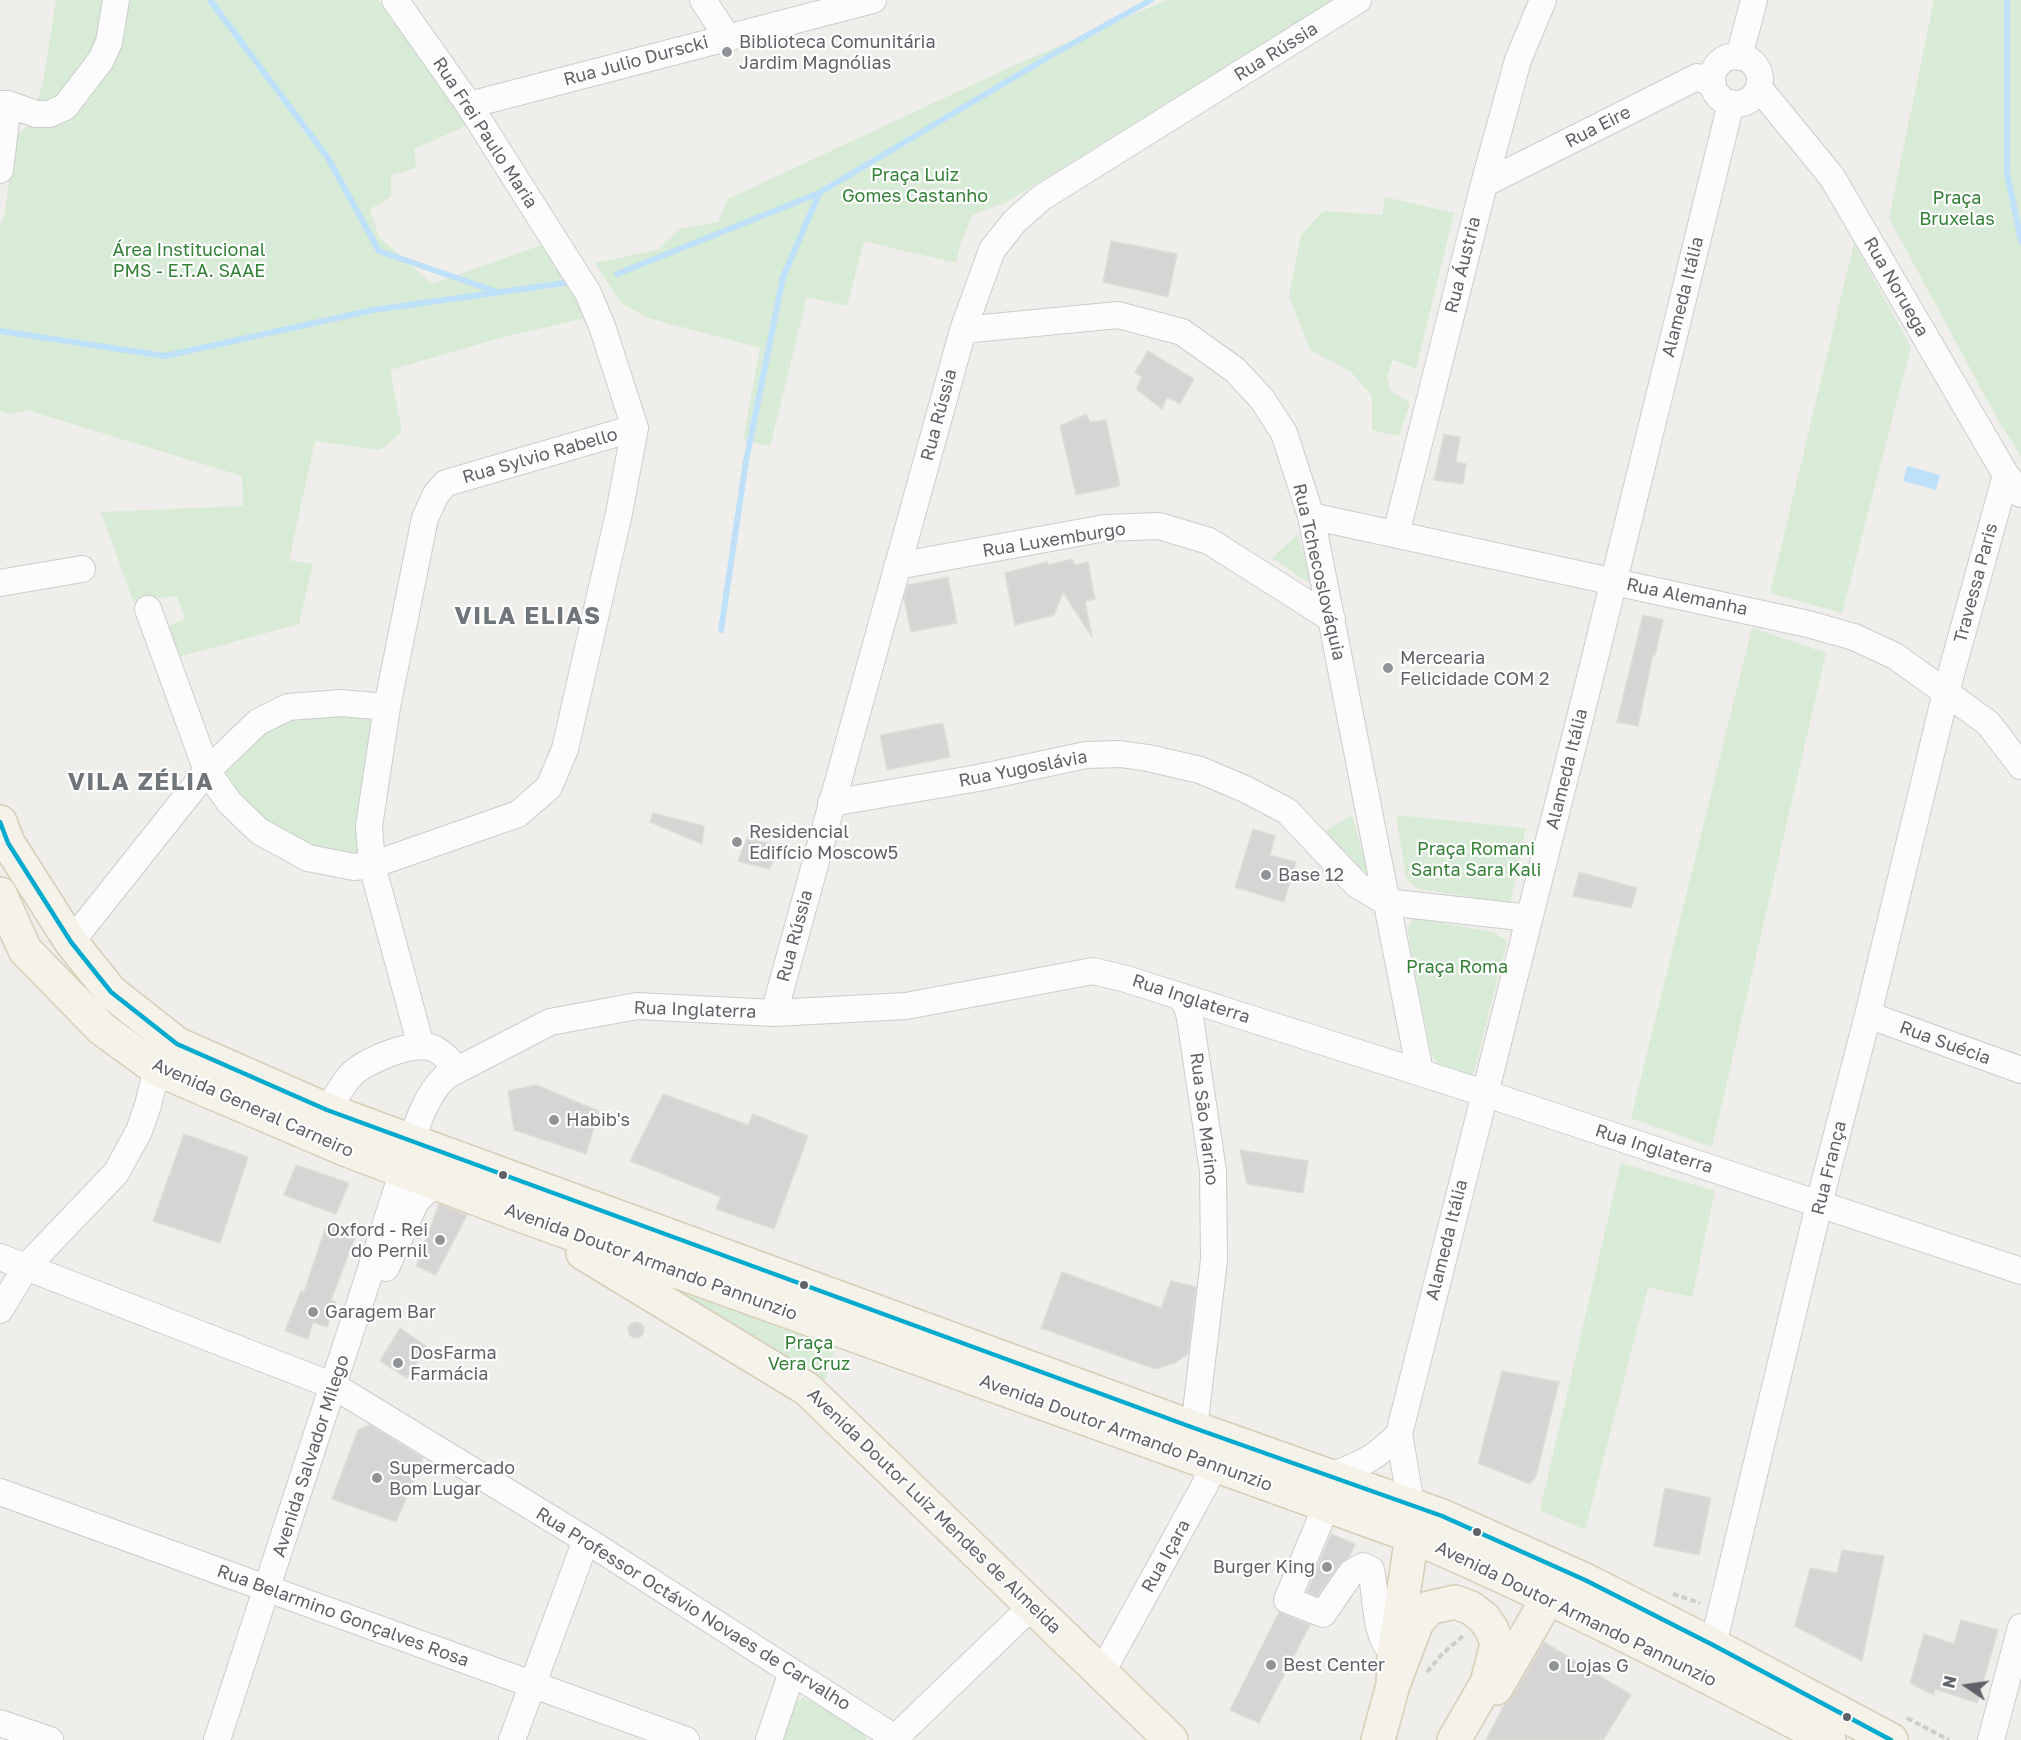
<!DOCTYPE html>
<meta charset="utf-8">
<style>
body{margin:0}
#map{position:relative;width:2021px;height:1740px;overflow:hidden;background:#efeeea;font-family:"Golos Text",sans-serif}
canvas{display:block}
.north{position:absolute;left:1937px;top:1656px;width:60px;height:60px;-webkit-text-stroke:4px #fff;paint-order:stroke;rotate:283deg;font-size:16px;font-weight:700;line-height:24px;text-align:center;color:#5f6368}
.north::after{content:'';display:block;margin:auto;width:21px;height:27px;background:#5f6368;clip-path:polygon(50% 0,100% 100%,50% 72%,0 100%)}
</style>
<div id="map">
<canvas width="2021" height="1740"></canvas>
<div class="north">N</div>
</div>
<script>
const g = document.querySelector('canvas').getContext('2d');
g.lineJoin = 'round';
function fillPath(path, color) {
  g.fillStyle = color;
  g.fill(path, 'evenodd');
}
function stroke(path, color, width, dash) {
  g.strokeStyle = color;
  g.lineWidth = width;
  g.lineCap = dash ? 'butt' : 'round';
  g.setLineDash(dash || []);
  g.stroke(path);
}
function label(font, color, halo, rows, align = 'center') {
  g.font = font + ' "Golos Text",sans-serif';
  g.lineWidth = 4.5;
  g.setLineDash([]);
  g.textBaseline = 'middle';
  g.strokeStyle = halo;
  g.fillStyle = color;
  for (const [text, x, y, turn = 0] of rows) {
    g.save();
    g.translate(x, y);
    g.rotate((+turn || 0) * Math.PI / 180);
    g.textAlign = isNaN(turn) ? turn : align;
    if (halo) g.strokeText(text, 0, 0);
    g.fillText(text, 0, 0);
    g.restore();
  }
}
const green = new Path2D(`
 M 56,0 L 378,0 L 468,125 L 414,149 L 416,168 L 391,175 L 391,197 L 370,209 L 379,237 L 432,284 L 544,244 L 590,317 L 500,338 L 390,370 L 402,432 L 380,450 L 315,441 L 289,560 L 313,564 L 299,624 L 178,657 L 166,627 L 185,619 L 177,596 L 133,601 L 101,512 L 243,506 L 242,476 L 27,410 L 9,414 L 0,411 L 0,224 L 5,213 L 15,135 L 31,124 L 44,77 Z
 M 1167,0 L 1333,0 L 1005,203 L 973,214 L 961,242 L 956,263 L 864,241 L 847,306 L 807,297 L 770,446 L 743,440 L 760,348 L 648,318 L 621,303 L 595,263 L 657,250 L 680,229 L 718,222 L 728,199 L 1019,63 Z
 M 1934,0 L 2021,0 L 2021,456 L 1998,420 L 1889,218 Z
 M 1385,197 L 1454,213 L 1416,369 L 1393,360 L 1387,376 L 1391,391 L 1410,403 L 1399,436 L 1372,430 L 1372,396 L 1350,371 L 1310,350 L 1289,296 L 1301,235 L 1323,211 L 1382,215 Z
 M 1854,243 L 1911,347 L 1842,613 L 1770,593 Z
 M 1298,534 L 1312,585 L 1272,558 Z
 M 1752,628 L 1826,653 L 1712,1147 L 1631,1118 Z
 M 289,710 L 378,710 L 358,854 L 313,849 L 266,826 L 240,800 L 222,770 Z
 M 1352,815 L 1369,876 L 1322,833 Z
 M 1396,815 L 1526,828 L 1510,903 L 1419,889 L 1411,883 L 1406,877 Z
 M 1415,918 L 1493,932 L 1507,941 L 1474,1072 L 1469,1077 L 1444,1070 L 1431,1054 L 1407,929 L 1411,921 Z
 M 1621,1163 L 1715,1191 L 1692,1297 L 1648,1287 L 1585,1530 L 1540,1510 Z
 M 623,1266 L 837,1344 L 824,1384 Z
 M 803,1698 L 860,1727 L 867,1740 L 784,1740 L 789,1707 Z`);
const water = new Path2D(`
 M 1907,466 L 1940,475 L 1936,490 L 1903,481 Z`);
const stream = new Path2D(`
 M 210,0 L 328,158 L 379,251 L 497,292
 M 2007,0 L 2007,173 L 2021,241
 M 617,274 L 819,193 L 1050,56 L 1151,0
 M 0,331 L 165,356 L 373,310 L 572,282
 M 721,630 L 746,461 L 783,277 L 819,194`);
const building = new Path2D(`
 M 1111,241 L 1177,254 L 1168,297 L 1103,282 Z
 M 1148,351 L 1194,379 L 1180,404 L 1167,397 L 1162,409 L 1136,389 L 1142,377 L 1135,372 Z
 M 1086,414 L 1090,422 L 1106,420 L 1120,486 L 1076,495 L 1060,426 Z
 M 1444,434 L 1460,437 L 1456,462 L 1466,464 L 1463,484 L 1434,480 Z
 M 1072,559 L 1075,565 L 1088,562 L 1095,599 L 1085,601 L 1092,637 L 1063,592 L 1054,615 L 1015,625 L 1005,573 L 1047,562 L 1048,565 Z
 M 948,577 L 957,623 L 911,632 L 904,598 L 908,585 Z
 M 1643,615 L 1663,620 L 1655,655 L 1653,654 L 1638,726 L 1617,722 Z
 M 943,723 L 950,757 L 887,770 L 880,735 Z
 M 653,813 L 704,826 L 702,844 L 650,822 Z
 M 1253,829 L 1275,836 L 1270,855 L 1296,862 L 1284,902 L 1235,887 Z
 M 747,838 L 770,844 L 774,852 L 773,862 L 769,869 L 738,861 Z
 M 1579,872 L 1637,888 L 1631,908 L 1573,896 Z
 M 536,1085 L 599,1111 L 586,1154 L 514,1130 L 508,1091 Z
 M 663,1094 L 748,1125 L 753,1114 L 808,1136 L 774,1229 L 716,1209 L 721,1197 L 630,1161 Z
 M 184,1134 L 248,1157 L 220,1243 L 153,1221 Z
 M 1240,1150 L 1308,1161 L 1303,1193 L 1247,1184 Z
 M 296,1165 L 349,1183 L 336,1214 L 284,1195 Z
 M 439,1204 L 467,1215 L 436,1275 L 416,1266 Z
 M 327,1223 L 356,1235 L 331,1300 L 336,1302 L 327,1327 L 313,1322 L 308,1339 L 285,1331 L 301,1291 L 304,1292 Z
 M 1062,1272 L 1161,1308 L 1171,1281 L 1196,1287 L 1188,1354 L 1175,1363 L 1155,1369 L 1041,1328 Z
 M628 1330a8 8 0 1 1 16 0a8 8 0 1 1-16 0Z
 M 400,1328 L 427,1347 L 407,1378 L 380,1361 Z
 M 1502,1371 L 1559,1382 L 1536,1476 L 1530,1484 L 1478,1463 Z
 M 370,1425 L 423,1458 L 396,1522 L 332,1499 L 358,1430 Z
 M 1665,1488 L 1711,1498 L 1699,1555 L 1654,1546 Z
 M 1331,1534 L 1355,1544 L 1349,1557 L 1339,1565 L 1317,1596 L 1307,1592 Z
 M 1842,1550 L 1884,1556 L 1862,1661 L 1795,1626 L 1810,1568 L 1837,1573 Z
 M 1279,1612 L 1310,1625 L 1259,1723 L 1230,1710 Z
 M 1961,1620 L 1998,1630 L 1977,1703 L 1935,1689 L 1934,1695 L 1910,1683 L 1924,1634 L 1954,1644 Z
 M 1544,1642 L 1631,1695 L 1603,1740 L 1486,1740 L 1504,1705 L 1512,1697 Z`);
const path = new Path2D(`
 M 1673,1594 L 1700,1603
 M 1427,1672 L 1441,1655 L 1464,1635
 M 1907,1718 L 1949,1740`);
const minor = new Path2D(`
 M 703,0 L 727,37
 M1712 80a24 24 0 1 1 48 0a24 24 0 1 1-48 0Z
 M 1739,57 L 1754,0
 M 1759,88 L 1832,177 L 2006,475 L 2021,494
 M 0,104 L 8,104 L 36,114 L 49,114 L 65,107 L 101,60 L 109,42 L 116,0
 M 469,105 L 873,0
 M 0,170 L 8,104
 M 1484,184 L 1697,77 L 1713,84
 M 963,330 L 1118,315 L 1182,332 L 1235,370 L 1262,399 L 1284,433 L 1311,516 L 1420,1072
 M 1311,516 L 1808,624 L 1854,637 L 1895,656 L 1988,723 L 2021,766
 M 1396,534 L 1484,184 L 1518,60 L 1543,0
 M 897,566 L 1105,528 L 1159,526 L 1209,541 L 1332,619
 M 0,583 L 82,569
 M 148,609 L 207,771 L 229,802 L 259,831 L 308,858 L 354,867 L 372,865 L 518,814 L 549,787 L 565,749 L 619,513 L 635,428 L 602,326 L 588,293 L 469,105 L 395,0
 M 831,803 L 978,778 L 1086,755 L 1120,754 L 1148,758 L 1200,770 L 1245,789 L 1287,811 L 1357,885 L 1386,902 L 1529,918
 M 71,942 L 207,771 L 258,722 L 288,707 L 341,703 L 387,707
 M 1177,995 L 1186,1003 L 1190,1018 L 1213,1171 L 1214,1260 L 1194,1428
 M 774,1013 L 963,330 L 992,250 L 1014,222 L 1041,198 L 1358,0
 M 1868,1015 L 2021,1070
 M 421,1046 L 372,865 L 369,826 L 387,707 L 425,518 L 436,494 L 446,483 L 635,428
 M 327,1110 C 335,1099 342,1085 351,1075 C 365,1061 413,1040 433,1048 C 443,1052 450,1062 458,1069
 M 0,1257 L 334,1386 L 586,1540 L 895,1738
 M 386,1268 L 416,1201 L 435,1183
 M 0,1310 L 26,1267 L 116,1173 L 139,1131 L 148,1105 L 157,1069
 M 1331,1476 C 1362,1464 1376,1458 1399,1434
 M 0,1492 L 686,1740
 M 1327,1504 L 1287,1600 L 1323,1614 L 1351,1573 L 1363,1566 L 1371,1570 C 1377,1597 1373,1634 1394,1655
 M 1411,1504 L 1399,1434 L 1590,678 L 1731,103
 M 1713,1645 L 1823,1188 L 1868,1015 L 1946,692 L 2006,475
 M 1102,1672 L 1206,1483 L 1212,1464 L 1214,1445
 M 0,1723 L 50,1740
 M 217,1740 L 403,1171 C 413,1139 421,1099 446,1076 L 550,1022 L 637,1006 L 774,1013 L 906,1006 L 1093,971 L 1126,979 L 1484,1093 L 2021,1271
 M 512,1740 L 586,1540
 M 769,1740 L 792,1672
 M 893,1740 L 1032,1606
 M 1991,1740 L 2021,1627`);
const major = new Path2D(`
 M 0,822 L 8,843 L 71,942 L 111,992 L 177,1044 L 327,1110 L 389,1133 L 1194,1428 L 1442,1516 L 1585,1580 L 1713,1645 L 1891,1740
 M 0,894 L 25,950 L 102,1029 L 157,1069 L 347,1150 L 523,1216 L 1412,1536 C 1554,1597 1692,1668 1829,1740
 M 583,1253 L 807,1389 L 1171,1740
 M 1393,1685 L 1417,1622 L 1429,1608 L 1455,1602 L 1471,1608 L 1484,1618 L 1492,1630 L 1497,1644 L 1487,1683 L 1454,1740
 M 1496,1688 L 1560,1577
 M 1378,1740 L 1393,1685 L 1394,1655 L 1412,1536 L 1411,1515`);
const bus1 = new Path2D(`
 M 0,822 L 8,843 L 71,942 L 111,992 L 177,1044 L 327,1110 L 1194,1428 L 1442,1516 L 1585,1580 L 1713,1645 L 1891,1740`);
const markers = [
 [727,52,6,"#919496"],
 [1388,668,6,"#919496"],
 [737,842,6,"#919496"],
 [1266,875,6,"#919496"],
 [554,1120,6,"#919496"],
 [503,1175,5,"#5f6368"],
 [440,1240,6,"#919496"],
 [804,1285,5,"#5f6368"],
 [313,1312,6,"#919496"],
 [398,1363,6,"#919496"],
 [377,1478,6,"#919496"],
 [1477,1532,5,"#5f6368"],
 [1327,1567,6,"#919496"],
 [1271,1665,6,"#919496"],
 [1554,1666,6,"#919496"],
 [1847,1717,5,"#5f6368"]
];
const poiNames = [
 ["Biblioteca Comunitária",739,42],
 ["Jardim Magnólias",739,63],
 ["Mercearia",1400,658],
 ["Felicidade COM 2",1400,679],
 ["Residencial",749,832],
 ["Edifício Moscow5",749,853],
 ["Base 12",1278,875],
 ["Habib's",566,1120],
 ["Oxford - Rei",428,1230,"right"],
 ["do Pernil",428,1251,"right"],
 ["Garagem Bar",325,1312],
 ["DosFarma",410,1353],
 ["Farmácia",410,1374],
 ["Supermercado",389,1468],
 ["Bom Lugar",389,1489],
 ["Burger King",1315,1567,"right"],
 ["Best Center",1283,1665],
 ["Lojas G",1566,1666]
];
const streetNames = [
 ["Rua Rússia",1276,52,-32],
 ["Rua Julio Durscki",636,61,-15],
 ["Rua Eire",1598,127,-27],
 ["Rua Frei Paulo Maria",485,133,57],
 ["Rua Áustria",1463,265,-76],
 ["Rua Noruega",1896,287,60],
 ["Alameda Itália",1683,297,-76],
 ["Rua Rússia",939,415,-75],
 ["Rua Sylvio Rabello",540,456,-16],
 ["Rua Luxemburgo",1054,540,-9],
 ["Rua Tchecoslováquia",1319,572,77],
 ["Travessa Paris",1976,583,-75],
 ["Rua Alemanha",1687,597,12],
 ["Rua Yugoslávia",1023,769,-11],
 ["Alameda Itália",1567,769,-76],
 ["Rua Rússia",795,936,-75],
 ["Rua Inglaterra",1191,999,18],
 ["Rua Inglaterra",695,1010,2],
 ["Rua Suécia",1945,1043,20],
 ["Avenida General Carneiro",253,1108,24],
 ["Rua São Marino",1204,1119,83],
 ["Rua Inglaterra",1654,1149,18],
 ["Rua França",1829,1168,-76],
 ["Alameda Itália",1447,1240,-76],
 ["Avenida Doutor Armando Pannunzio",651,1262,20],
 ["Avenida Doutor Armando Pannunzio",1126,1433,20],
 ["Avenida Salvador Milego",311,1456,-72],
 ["Avenida Doutor Luiz Mendes de Almeida",934,1511,44],
 ["Rua Içara",1166,1556,-61],
 ["Rua Professor Octávio Novaes de Carvalho",693,1609,32],
 ["Avenida Doutor Armando Pannunzio",1576,1614,26],
 ["Rua Belarmino Gonçalves Rosa",343,1616,20]
];
const parkNames = [
 ["Praça Luiz",915,175],
 ["Gomes Castanho",915,196],
 ["Praça",1957,198],
 ["Bruxelas",1957,219],
 ["Área Institucional",189,250],
 ["PMS - E.T.A. SAAE",189,271],
 ["Praça Romani",1476,849],
 ["Santa Sara Kali",1476,870],
 ["Praça Roma",1457,967],
 ["Praça",809,1343],
 ["Vera Cruz",809,1364]
];
const districtNames = [
 ["VILA ELIAS",528,616],
 ["VILA ZÉLIA",141,782]
];
fillPath(green, '#d8ebd6');
fillPath(water, '#bfe0f9');
stroke(stream, '#bfe0f9', 6);
fillPath(building, '#d6d5d3');
stroke(building, '#deddd9', 1.5);
stroke(minor, '#cbcccc', 28);
stroke(major, '#d7ceb8', 36);
stroke(path, '#cacfcc', 4, [6, 3]);
stroke(minor, '#fdfcfc', 26);
stroke(major, '#f4f2e9', 33);
stroke(bus1, '#00a9ce', 4.5);
for (const [x, y, r, color] of markers) {
  const dot = new Path2D();
  dot.arc(x, y, r, 0, 2 * Math.PI);
  g.fillStyle = color;
  g.fill(dot);
  stroke(dot, '#fff', 2);
}
label('18px', '#5f6368', '#fff', poiNames, 'left');
label('18px', '#5f6368', '#fff', streetNames);
label('18px', '#348238', '#fff', parkNames);
g.letterSpacing = '1.5px';
label('bold 24px', '#70757a', '#fff', districtNames);
g.letterSpacing = '0px';
</script>
